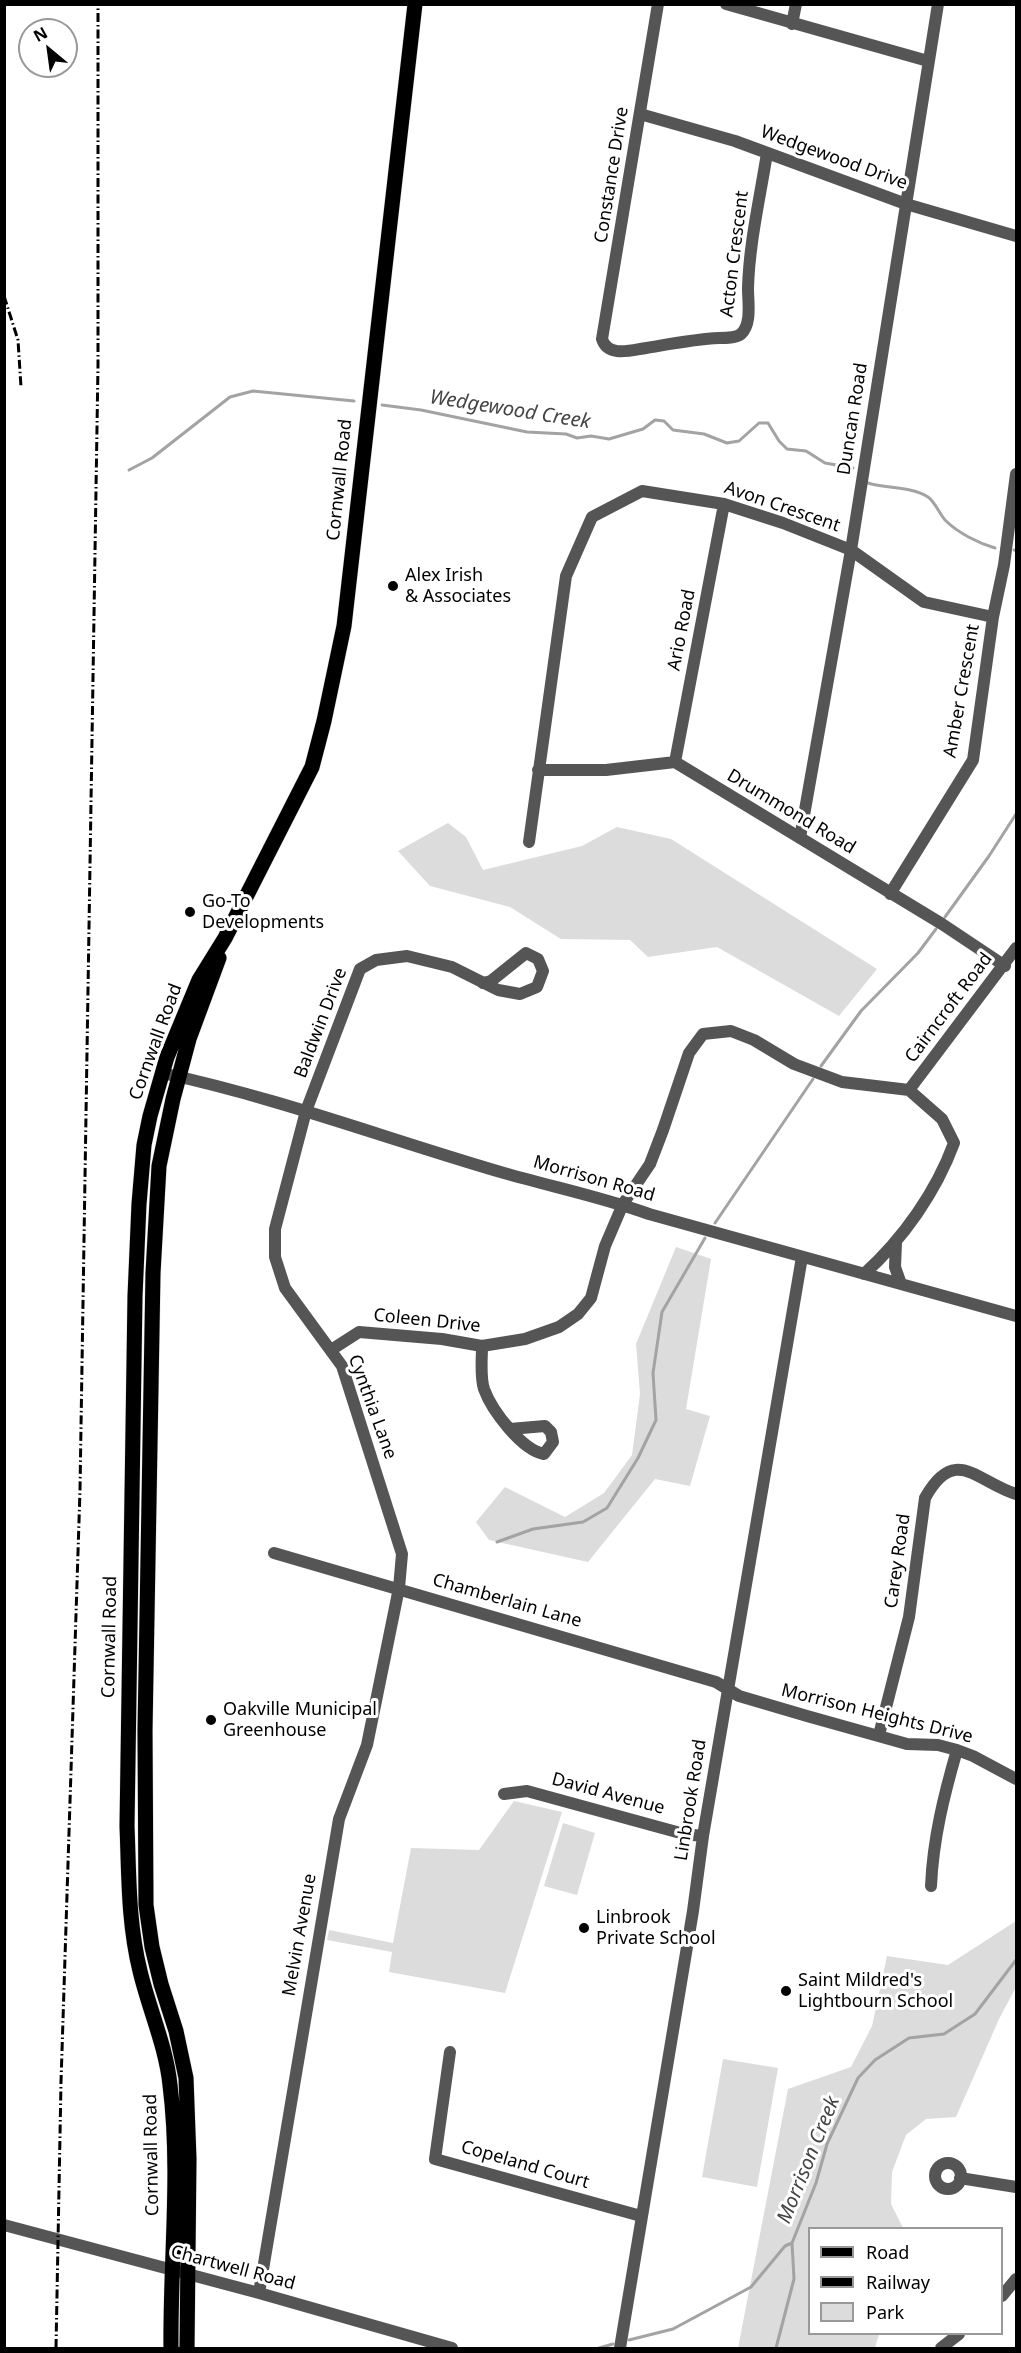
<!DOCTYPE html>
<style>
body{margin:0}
#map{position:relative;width:1021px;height:2353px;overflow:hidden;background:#fff;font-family:"Noto Sans",sans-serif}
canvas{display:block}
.frame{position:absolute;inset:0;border:6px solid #000;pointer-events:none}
.legend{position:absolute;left:808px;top:2227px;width:195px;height:108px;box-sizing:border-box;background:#fff;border:2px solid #999;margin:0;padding:8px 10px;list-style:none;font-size:18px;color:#000}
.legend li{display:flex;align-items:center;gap:12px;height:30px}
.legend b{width:30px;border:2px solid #999}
.north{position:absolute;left:18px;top:18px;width:60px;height:60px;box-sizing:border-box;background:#fff;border:2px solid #999;border-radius:50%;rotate:331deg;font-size:16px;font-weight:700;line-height:24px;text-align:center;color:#000}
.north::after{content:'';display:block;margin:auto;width:21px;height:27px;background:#000;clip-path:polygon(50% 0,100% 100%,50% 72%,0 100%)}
</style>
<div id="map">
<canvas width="1021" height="2353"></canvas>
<div class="frame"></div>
<ul class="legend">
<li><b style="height:8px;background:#000"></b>Road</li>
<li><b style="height:8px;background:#000"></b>Railway</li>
<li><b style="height:16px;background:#dcdcdc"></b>Park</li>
</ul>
<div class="north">N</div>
</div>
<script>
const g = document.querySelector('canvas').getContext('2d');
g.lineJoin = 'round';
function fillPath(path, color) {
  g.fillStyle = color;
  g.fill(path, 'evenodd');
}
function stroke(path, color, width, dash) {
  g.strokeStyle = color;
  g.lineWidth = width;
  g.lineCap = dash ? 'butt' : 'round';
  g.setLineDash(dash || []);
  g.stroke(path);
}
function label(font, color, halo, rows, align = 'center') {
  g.font = font + ' "Noto Sans",sans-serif';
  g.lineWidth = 6;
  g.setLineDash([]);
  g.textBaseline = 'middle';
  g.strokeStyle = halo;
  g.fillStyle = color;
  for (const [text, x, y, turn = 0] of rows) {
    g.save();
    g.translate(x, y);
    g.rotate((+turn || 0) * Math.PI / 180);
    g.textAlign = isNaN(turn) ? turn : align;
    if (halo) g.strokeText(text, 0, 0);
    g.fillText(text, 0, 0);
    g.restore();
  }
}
const green = new Path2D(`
 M 448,823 L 466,837 L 483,870 L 582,846 L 617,827 L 671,839 L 877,969 L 839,1016 L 717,947 L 648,957 L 630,940 L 561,939 L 510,907 L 430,886 L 398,851 Z
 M 676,1247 L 711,1259 L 686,1409 L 710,1416 L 690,1486 L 655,1479 L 588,1562 L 489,1540 L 476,1522 L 505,1487 L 565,1517 L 604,1493 L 632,1455 L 640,1394 L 636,1344 Z
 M 514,1801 L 562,1812 L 505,1993 L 389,1972 L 392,1952 L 327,1940 L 329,1930 L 393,1943 L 411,1848 L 479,1850 Z
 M 563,1823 L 595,1833 L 577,1895 L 544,1886 Z
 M 1016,1921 L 1016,1987 L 999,2019 L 956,2117 L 926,2119 L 906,2135 L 892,2172 L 891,2204 L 903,2228 L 810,2228 L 810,2334 L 879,2334 L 875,2348 L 738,2348 L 788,2089 L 851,2067 L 872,2026 L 887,1956 L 948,1965 Z
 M 723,2059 L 778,2068 L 757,2187 L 702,2177 Z`);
const stream = new Path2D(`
 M 382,405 L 421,410 L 527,432 L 566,434 L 577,438 L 591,436 L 609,439 L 643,429 L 655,420 L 664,421 L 673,430 L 704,434 L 727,443 L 739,441 L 759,423 L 768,423 L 779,441 L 787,449 L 806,451 L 825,463 L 853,468
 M 129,470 L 152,458 L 230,397 L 253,391 L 354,401
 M 868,483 C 887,489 911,486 928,497 C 935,502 939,513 945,520 C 958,533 978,543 995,548
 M 1014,550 L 1016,551
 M 945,917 L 989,856 L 1016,814
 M 821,1066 L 861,1011 L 918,953 L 936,929
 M 715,1223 L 813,1079
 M 497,1542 L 533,1529 L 583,1522 L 607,1508 L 638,1458 L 656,1420 L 653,1373 L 662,1312 L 705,1238
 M 629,2340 L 673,2329 L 751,2287 L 785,2246 L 792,2243
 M 599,2348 L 613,2344
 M 776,2348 L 794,2279 L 792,2243 L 816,2183 L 827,2144 L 858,2078 L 875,2060 L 909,2038 L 944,2034 L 975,2014 L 1016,1960`);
const minor = new Path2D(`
 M 658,4 L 602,339 C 608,358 632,350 646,348 C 670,344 695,339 719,338 C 726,338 736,338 741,334 C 752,324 748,302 748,289 C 749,244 760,198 767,153
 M 726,4 L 928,61
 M 792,24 L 796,4
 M 640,114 L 735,141 L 906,204 L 1016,236
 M 675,762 L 724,504
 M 538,770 L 606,770 L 675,762 L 942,924 L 1005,966
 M 800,838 L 851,550 L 938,4
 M 529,842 L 566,576 L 592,517 L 642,491 L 724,504 L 783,523 L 851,550 L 924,602 L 993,617
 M 890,894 L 973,760 L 993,617 L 1004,565 L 1016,474
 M 162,1073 C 279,1098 390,1140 504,1173 C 553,1187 602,1197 649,1214 L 1016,1316
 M 909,1090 L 1016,948
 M 896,1243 L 895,1267 L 901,1284
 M 482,1346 C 482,1359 480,1377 484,1389 C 492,1411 522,1450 544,1454 L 553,1442 L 551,1432 L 545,1426 L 510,1429
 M 331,1350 L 359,1332 L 442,1339 L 482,1346 L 525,1339 L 559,1327 L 578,1314 L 591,1298 L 605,1246 L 623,1204 L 650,1164 L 663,1130 L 689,1053 L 703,1034 L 731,1031 L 754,1040 L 794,1064 L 842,1082 L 909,1090 L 942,1119 L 954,1143 C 936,1192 903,1239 864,1274
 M 274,1553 L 716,1682 L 739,1696 L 807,1716 L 907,1744 L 938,1745 L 957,1750 L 973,1756 L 1016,1779
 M 879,1735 L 909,1617 L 925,1498 C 955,1444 977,1482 1016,1494
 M 504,1794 L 527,1791 L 684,1834 L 703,1836
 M 931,1886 C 933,1839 944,1795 957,1750
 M 450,2052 L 435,2159 L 641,2216
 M935 2176a13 13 0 1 1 26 0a13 13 0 1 1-26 0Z
 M 960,2178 L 1016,2187
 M 4,2225 L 259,2293 L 452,2348
 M 259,2293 L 339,1819 L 367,1745 L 399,1588 L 402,1554 L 342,1366 L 285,1288 L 275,1257 L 275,1229 L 306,1111 L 360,969 L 376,960 L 407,956 L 452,967 L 498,990 L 520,994 L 537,987 L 543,971 L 538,959 L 526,953 L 491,981 L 483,983
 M 1002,2296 L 1016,2279
 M 620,2348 L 693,1911 L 703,1836 L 802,1257
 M 941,2348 L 959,2334`);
const major = new Path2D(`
 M 171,2348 C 170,2261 181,2172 170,2085 C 166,2046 149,2009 140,1971 C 128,1923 129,1874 127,1826 L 135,1296 L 139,1204 L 144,1145 L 150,1116 L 167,1057 L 199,980 L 225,938 L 312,767 L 324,721 L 344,626 L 415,4
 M 187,2348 L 189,2159 L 186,2078 L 176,2031 L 161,1984 L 152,1947 L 146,1905 L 145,1730 L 153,1273 L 159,1166 L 173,1099 L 189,1039 L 219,958`);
const rail = new Path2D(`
 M 4,296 L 18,340 L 21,387
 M 56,2348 L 61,2082 L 80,1490 L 98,365 L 98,4`);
const markers = [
 [393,586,6,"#000"],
 [190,912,6,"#000"],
 [211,1720,6,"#000"],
 [584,1928,6,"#000"],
 [786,1991,6,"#000"]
];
const streetNames = [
 ["Wedgewood Drive",834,158,20],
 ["Constance Drive",612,175,-81],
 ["Acton Crescent",735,254,-83],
 ["Duncan Road",853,419,-81],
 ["Cornwall Road",340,480,-84],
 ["Avon Crescent",782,507,19],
 ["Ario Road",682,630,-79],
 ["Amber Crescent",962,691,-80],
 ["Drummond Road",791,812,31],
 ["Cairncroft Road",949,1008,-53],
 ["Baldwin Drive",321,1023,-69],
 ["Cornwall Road",156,1042,-70],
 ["Morrison Road",594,1179,16],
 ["Coleen Drive",427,1321,6],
 ["Cynthia Lane",372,1407,70],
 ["Carey Road",898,1561,-82],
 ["Chamberlain Lane",507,1601,16],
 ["Cornwall Road",110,1637,-89],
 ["Morrison Heights Drive",877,1714,14],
 ["David Avenue",608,1794,15],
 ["Linbrook Road",691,1800,-81],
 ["Melvin Avenue",300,1935,-80],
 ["Cornwall Road",152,2155,-91],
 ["Copeland Court",525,2165,16],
 ["Chartwell Road",233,2268,15]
];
const poiNames = [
 ["Alex Irish",405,576],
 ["& Associates",405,597],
 ["Go-To",202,902],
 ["Developments",202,923],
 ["Oakville Municipal",223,1710],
 ["Greenhouse",223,1731],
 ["Linbrook",596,1918],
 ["Private School",596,1939],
 ["Saint Mildred's",798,1981],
 ["Lightbourn School",798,2002]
];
const waterNames = [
 ["Wedgewood Creek",510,410,9],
 ["Morrison Creek",809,2160,-68]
];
fillPath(green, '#dcdcdc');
stroke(stream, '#a3a3a3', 3);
stroke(major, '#dbdbdb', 16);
stroke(minor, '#555', 12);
stroke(major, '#000', 15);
stroke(rail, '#000', 3, [9, 3, 1.5, 3]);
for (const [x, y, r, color] of markers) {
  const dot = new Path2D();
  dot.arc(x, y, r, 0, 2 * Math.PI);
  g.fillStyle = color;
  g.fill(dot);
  stroke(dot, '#fff', 2);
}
label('18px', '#000', '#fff', streetNames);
label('18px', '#000', '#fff', poiNames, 'left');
label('italic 20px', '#444', '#fff', waterNames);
</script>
